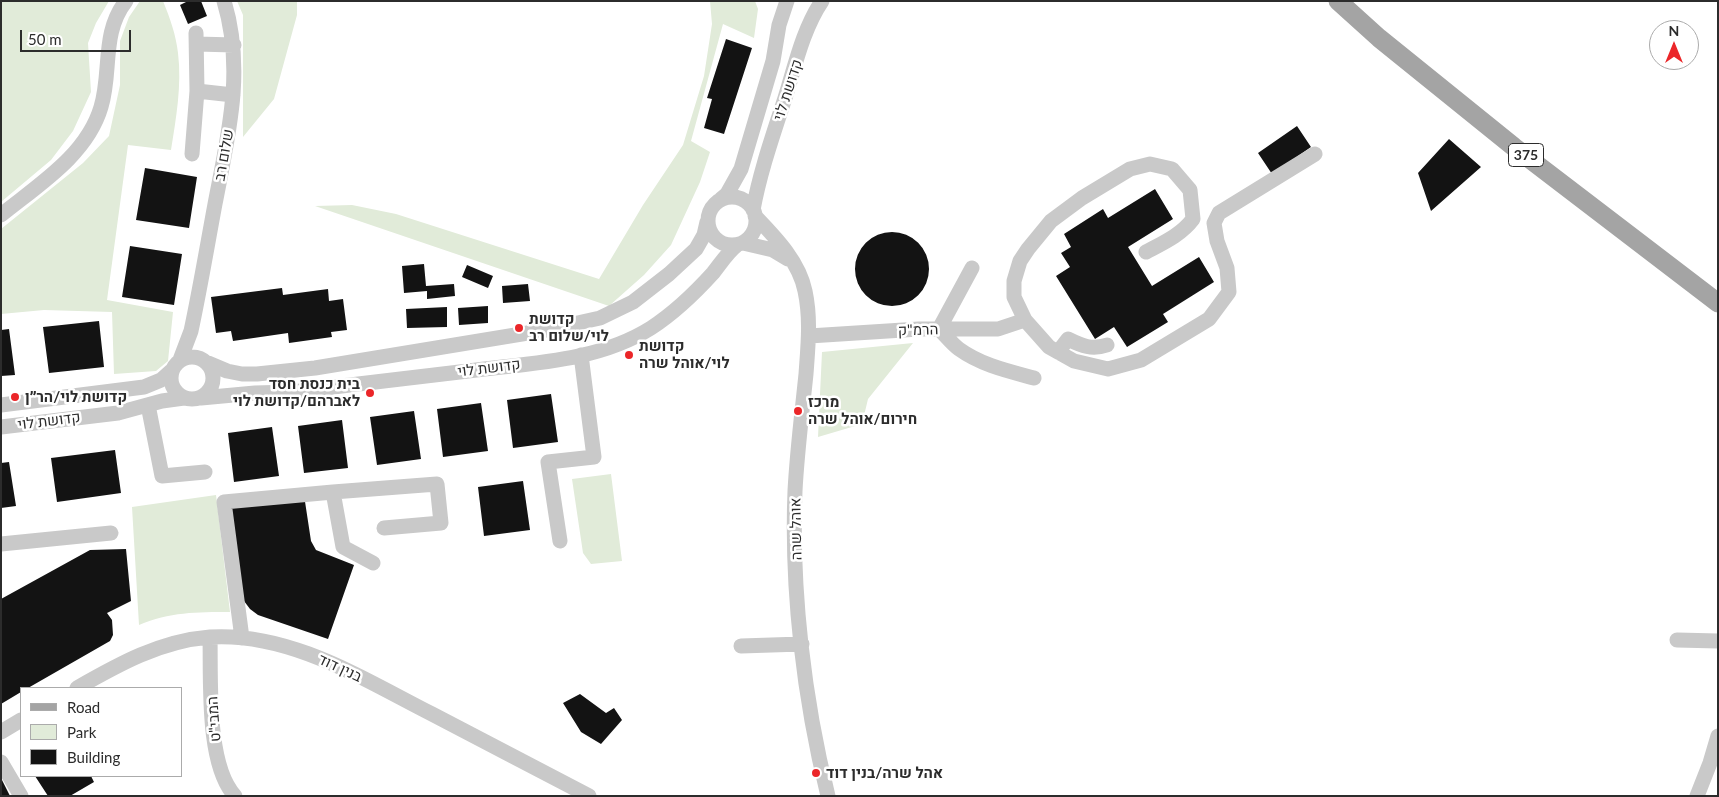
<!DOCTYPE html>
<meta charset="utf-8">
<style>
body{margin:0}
#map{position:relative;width:1719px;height:797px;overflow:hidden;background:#fff;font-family:Lato,sans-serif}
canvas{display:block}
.frame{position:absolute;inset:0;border:2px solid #2c2c2c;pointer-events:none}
.legend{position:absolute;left:20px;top:687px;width:162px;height:90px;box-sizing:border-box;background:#fff;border:1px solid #ababab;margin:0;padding:6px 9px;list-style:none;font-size:15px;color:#2c2c2c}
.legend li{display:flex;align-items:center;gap:10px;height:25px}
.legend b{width:25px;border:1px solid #ababab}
.north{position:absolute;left:1649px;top:20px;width:50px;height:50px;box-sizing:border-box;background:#fff;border:1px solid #ababab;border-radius:50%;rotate:0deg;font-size:14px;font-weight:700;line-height:20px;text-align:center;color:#2c2c2c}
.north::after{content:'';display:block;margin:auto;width:18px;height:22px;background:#eb2629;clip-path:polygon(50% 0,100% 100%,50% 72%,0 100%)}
.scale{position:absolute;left:20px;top:30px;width:111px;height:22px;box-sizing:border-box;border:2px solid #2c2c2c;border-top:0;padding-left:6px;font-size:15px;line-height:18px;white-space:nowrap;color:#2c2c2c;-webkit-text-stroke:4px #fff;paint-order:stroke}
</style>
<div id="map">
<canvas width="1719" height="797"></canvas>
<div class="frame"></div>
<ul class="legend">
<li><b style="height:6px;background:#a4a4a4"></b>Road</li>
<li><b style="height:14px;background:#e1ebd9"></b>Park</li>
<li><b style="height:14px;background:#131313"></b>Building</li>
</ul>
<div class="north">N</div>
<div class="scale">50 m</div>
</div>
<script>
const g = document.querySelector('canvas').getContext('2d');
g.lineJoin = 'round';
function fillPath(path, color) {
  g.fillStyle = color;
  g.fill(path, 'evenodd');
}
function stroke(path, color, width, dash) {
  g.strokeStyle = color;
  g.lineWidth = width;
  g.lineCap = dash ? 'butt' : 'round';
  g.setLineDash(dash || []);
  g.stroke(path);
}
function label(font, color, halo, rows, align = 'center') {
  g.font = font + ' Lato,Heebo,sans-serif';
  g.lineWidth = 5;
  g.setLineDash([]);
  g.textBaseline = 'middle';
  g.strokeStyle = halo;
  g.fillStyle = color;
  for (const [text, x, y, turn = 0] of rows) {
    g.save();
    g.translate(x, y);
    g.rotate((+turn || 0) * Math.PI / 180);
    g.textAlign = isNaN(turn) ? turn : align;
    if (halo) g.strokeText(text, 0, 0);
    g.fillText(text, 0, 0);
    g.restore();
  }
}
const green = new Path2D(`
 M 1,1 L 109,1 L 96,23 L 88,43 L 91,92 L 73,131 L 51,160 L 1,202 Z
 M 140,1 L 163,1 C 170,18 176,35 178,53 C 182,85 176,119 171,150 L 128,145 L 107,300 L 173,312 L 168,361 L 156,371 L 114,374 L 112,312 L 44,310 L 1,314 L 1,229 L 83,163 L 109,136 L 120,85 L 120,41 L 129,17 Z
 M 237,1 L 297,1 L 297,15 L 274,99 L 243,137 L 243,15 Z
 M 710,1 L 755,1 L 758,9 L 754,38 L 723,24 L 691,141 L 710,152 L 700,182 L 671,245 L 644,275 L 609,306 L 315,206 L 352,205 L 396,214 L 599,279 L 643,205 L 683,145 L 704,76 L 712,24 Z
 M 913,343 L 868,399 L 862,424 L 818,437 L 822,352 Z
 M 611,474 L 622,561 L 591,564 L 583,553 L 572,479 Z
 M 216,495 L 230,612 C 197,612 169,612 139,625 L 132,507 Z`);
const building = new Path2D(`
 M 188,1 L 201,1 L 207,16 L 188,24 L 180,5 Z
 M 726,39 L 752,48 L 724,134 L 704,128 L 712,99 L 707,98 Z
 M 1297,126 L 1311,147 L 1272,174 L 1258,153 Z
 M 1449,139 L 1481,167 L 1431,211 L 1418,173 Z
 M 145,168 L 197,177 L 189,228 L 136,220 Z
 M 1155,189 L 1173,219 L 1128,247 L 1152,286 L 1199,257 L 1214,282 L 1163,314 L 1168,322 L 1127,347 L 1114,327 L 1095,339 L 1056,276 L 1070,267 L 1061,253 L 1071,247 L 1064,234 L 1103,209 L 1108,218 Z
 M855 269a37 37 0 1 1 74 0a37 37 0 1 1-74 0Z
 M 130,246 L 182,254 L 174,305 L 122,297 Z
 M 424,264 L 426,286 L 454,284 L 455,296 L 427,299 L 427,291 L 404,293 L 402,266 Z
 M 467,265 L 493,276 L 488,288 L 462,277 Z
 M 528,284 L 530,301 L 503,303 L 502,286 Z
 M 282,288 L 283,295 L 328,289 L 329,301 L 343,299 L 347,330 L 331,332 L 332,337 L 289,343 L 288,333 L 233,341 L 231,331 L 216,333 L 211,297 Z
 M 488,306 L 488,323 L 459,325 L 458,308 Z
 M 447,307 L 447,327 L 407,328 L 406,309 Z
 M 99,321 L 104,367 L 49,373 L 43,327 Z
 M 9,329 L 15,375 L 1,376 L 1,330 Z
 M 551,394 L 558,442 L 513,448 L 507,400 Z
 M 481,403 L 488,451 L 443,457 L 437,409 Z
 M 414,411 L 421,459 L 377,465 L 370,417 Z
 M 342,420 L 348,468 L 304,473 L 298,426 Z
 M 272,427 L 279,476 L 234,482 L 228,433 Z
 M 115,450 L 121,493 L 57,502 L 51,458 Z
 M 9,462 L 16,506 L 1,508 L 1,463 Z
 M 523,481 L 530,530 L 484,536 L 478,487 Z
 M 304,495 L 311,541 L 316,550 L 354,565 L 328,639 L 258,615 L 250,609 L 244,601 L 230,505 Z
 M 126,549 L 131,601 L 107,613 L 112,620 L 113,635 L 110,641 L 28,688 L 21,688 L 21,692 L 1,704 L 1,599 L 90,550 Z
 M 580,694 L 606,713 L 614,708 L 622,720 L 601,744 L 581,732 L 563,703 Z
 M 35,776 L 91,776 L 94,782 L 70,796 L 48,796 Z
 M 1,778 L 10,796 L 1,796 Z`);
const minor = new Path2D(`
 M 197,44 L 234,45
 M 197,91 L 233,95
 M 192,154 L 197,91 L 196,33
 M708 221a24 24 0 1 1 48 0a24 24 0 1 1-48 0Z
 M 721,199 L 727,194 L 741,169 L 773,61 L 779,25 L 787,1
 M 753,210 C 760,172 773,135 785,98 C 795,66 803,29 822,1
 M 1,215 C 38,185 87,155 101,107 C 112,71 101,33 126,1
 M 755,216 C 775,237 799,261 805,291 C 811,319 808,346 806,374 C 802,413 797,452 795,491 C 791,590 804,700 828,796
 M 743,243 L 773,250 L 788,259
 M 1146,252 C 1163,243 1181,235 1193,219 L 1190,190 L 1172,169 L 1150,164 L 1130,169 L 1082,198 L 1051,221 L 1028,249 L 1020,261 L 1014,281 L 1014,297 L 1025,320 L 1049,347 L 1074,361 L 1108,369 L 1141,360 L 1209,319 L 1229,292 L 1227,268 L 1217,241 L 1214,223 L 1219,213 L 1315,154
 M 972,268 L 939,329 C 946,336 952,344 959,349 C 981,365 1008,371 1034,378
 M 809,336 L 919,329 L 998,329 L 1025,320
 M 1058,352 L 1068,339 C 1082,346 1092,350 1107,345
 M171 378a21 21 0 1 1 42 0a21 21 0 1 1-42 0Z
 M 180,360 L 191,331 C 200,289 207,247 215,204 C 228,136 245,70 224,1
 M 208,363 L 227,371 L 242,374 L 257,374 L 315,368 L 546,330 L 600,318 L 633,302 L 669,274 L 696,249 L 704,235 L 707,222
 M 201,398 L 255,393 L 291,392 C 350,385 409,378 468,371 C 529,363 597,362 651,328 C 674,313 694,294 713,273 C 721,263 727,253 737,245
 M 1,405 L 144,387 L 161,380 L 171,371
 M 148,405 L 162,476 L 205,472
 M 1,427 L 118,413 L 162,401 L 184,398
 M 333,492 L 437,484 L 441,523 L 384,528
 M 560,541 L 548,462 L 594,457 L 581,355
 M 1,544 L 111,533
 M 210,637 C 211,680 206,765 235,796
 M 242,638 L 224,502 L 333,492 L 343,547 L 373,563
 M 1677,640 L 1718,641
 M 741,646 L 802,644
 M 77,688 C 119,664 160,641 210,637 C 290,632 363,679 432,714 C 484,741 537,769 589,796
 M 1,732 L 21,720
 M 1,762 L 21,796
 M 1697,796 L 1710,763 L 1718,736`);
const major = new Path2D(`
 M 1338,1 L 1379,38 L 1514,147 L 1718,303`);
const markers = [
 [519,328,5,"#eb2629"],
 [629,355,5,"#eb2629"],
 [370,393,5,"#eb2629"],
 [15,397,5,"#eb2629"],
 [798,411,5,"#eb2629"],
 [816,773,5,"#eb2629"]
];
const shields = [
 [1526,155,35]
];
const shieldNames = [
 ["375",1526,155]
];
const streetNames = [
 ["קדושת לוי",788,90,-72],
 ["שלום רב",224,155,-80],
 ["הרמ\"ק",918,330,-2],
 ["קדושת לוי",489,368,-7],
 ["קדושת לוי",49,421,-7],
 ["אוהל שרה",796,529,-91],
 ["בנין דוד",340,668,25],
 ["המבי\"ט",214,719,-94]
];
const poiNames = [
 ["קדושת",529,319],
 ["לוי/שלום רב",529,336],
 ["קדושת",639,346],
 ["לוי/אוהל שרה",639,363],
 ["בית כנסת חסד",360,384,"right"],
 ["לאברהם/קדושת לוי",360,401,"right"],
 ["קדושת לוי/הר״ן",25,397],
 ["מרכז",808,402],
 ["חירום/אוהל שרה",808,419],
 ["אהל שרה/בנין דוד",826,773]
];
fillPath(green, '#e1ebd9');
fillPath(building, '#131313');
stroke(minor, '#c9c9c9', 15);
stroke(major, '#a4a4a4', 19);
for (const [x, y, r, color] of markers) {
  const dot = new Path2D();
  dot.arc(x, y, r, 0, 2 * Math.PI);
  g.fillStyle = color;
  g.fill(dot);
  stroke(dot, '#fff', 2);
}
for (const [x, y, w] of shields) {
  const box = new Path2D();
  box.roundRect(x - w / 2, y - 11.5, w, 23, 4);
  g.fillStyle = '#fff';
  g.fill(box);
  stroke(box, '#2c2c2c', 1);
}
label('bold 14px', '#2c2c2c', null, shieldNames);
label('15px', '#2c2c2c', '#fff', streetNames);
label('bold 15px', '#2c2c2c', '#fff', poiNames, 'left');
</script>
